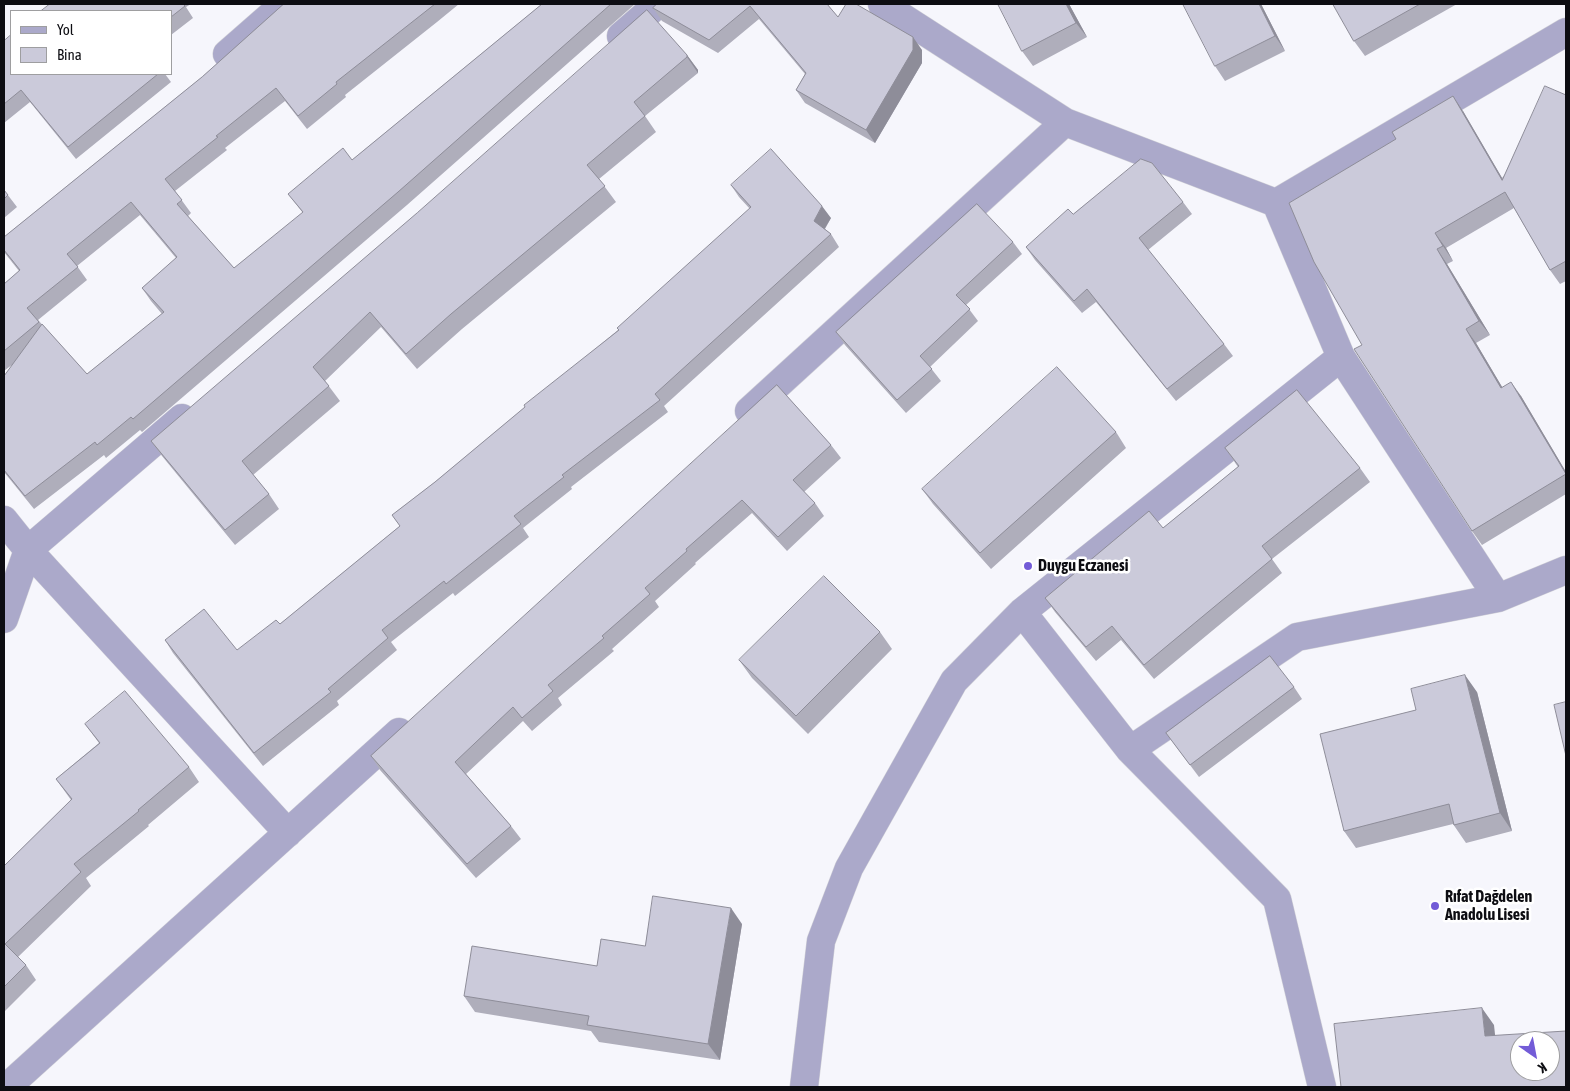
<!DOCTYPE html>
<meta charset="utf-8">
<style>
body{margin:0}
#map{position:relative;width:1570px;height:1091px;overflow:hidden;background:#f6f6fc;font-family:"Asap Condensed",sans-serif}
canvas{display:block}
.frame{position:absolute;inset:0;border:5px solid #0d0d12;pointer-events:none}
.legend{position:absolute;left:10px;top:10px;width:162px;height:65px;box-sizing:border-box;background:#fff;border:1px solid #9e9ea0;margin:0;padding:6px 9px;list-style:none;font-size:15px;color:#0d0d12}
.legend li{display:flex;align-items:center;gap:10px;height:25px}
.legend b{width:25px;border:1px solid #9e9ea0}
.north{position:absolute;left:1510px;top:1031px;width:50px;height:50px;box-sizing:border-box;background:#fff;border:1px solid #9e9ea0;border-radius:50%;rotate:147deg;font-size:14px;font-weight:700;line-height:20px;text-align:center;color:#0d0d12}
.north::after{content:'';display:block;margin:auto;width:18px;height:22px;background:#735cd7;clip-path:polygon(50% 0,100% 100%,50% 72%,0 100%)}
</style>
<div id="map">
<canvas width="1570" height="1091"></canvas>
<div class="frame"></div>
<ul class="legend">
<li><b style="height:6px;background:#aba9ca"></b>Yol</li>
<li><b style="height:14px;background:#cbcada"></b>Bina</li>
</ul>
<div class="north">K</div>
</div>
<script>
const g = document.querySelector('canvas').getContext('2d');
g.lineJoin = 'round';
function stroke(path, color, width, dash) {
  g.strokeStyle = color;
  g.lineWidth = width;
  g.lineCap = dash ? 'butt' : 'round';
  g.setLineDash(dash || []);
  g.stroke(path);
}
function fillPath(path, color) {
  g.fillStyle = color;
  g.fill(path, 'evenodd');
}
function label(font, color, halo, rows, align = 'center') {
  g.font = font + ' "Asap Condensed",sans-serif';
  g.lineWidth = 5;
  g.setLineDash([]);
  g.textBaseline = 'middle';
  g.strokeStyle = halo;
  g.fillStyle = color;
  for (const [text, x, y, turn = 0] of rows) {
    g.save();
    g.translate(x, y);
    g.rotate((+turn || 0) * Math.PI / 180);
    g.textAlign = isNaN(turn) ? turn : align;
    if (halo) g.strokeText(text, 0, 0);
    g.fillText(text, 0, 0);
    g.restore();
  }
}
const street = new Path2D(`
 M 882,4 L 1065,122 L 1276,203 L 1566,32
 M 621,36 L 658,4
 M 227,54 L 284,4
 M 1276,203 L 1341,357 L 1498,598
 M 749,411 L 1065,122
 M 4,520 L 28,550 L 288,833
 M 1022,612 L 1130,750 L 1277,899 L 1322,1087
 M 4,619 L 28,550 L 182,418
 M 1130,750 L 1297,637 L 1498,598 L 1566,570
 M 7,1087 L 399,732
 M 804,1087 L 821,941 L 849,868 L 954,681 L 1022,612 L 1341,357`);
const wall = new Path2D(`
 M 50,4 L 191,4 L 186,7 L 193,18 L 171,35 L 171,11 Z
 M 284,4 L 459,4 L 437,22 L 345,95 L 346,97 L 307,129 L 285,101 L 225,148 L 227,150 L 175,191 L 191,213 L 188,216 L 234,268 L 303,213 L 288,194 L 352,160 L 542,4 L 635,4 L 407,205 L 142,432 L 140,430 L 106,458 L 104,455 L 34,509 L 4,472 L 4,376 L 13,364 L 4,371 L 4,284 L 19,271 L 4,252 L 4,237 L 202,77 ZM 140,215 L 176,258 L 142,288 L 151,301 L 162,314 L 87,374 L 38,320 L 87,280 L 77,266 Z
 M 827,4 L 838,17 L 922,50 L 922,63 L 875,143 L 805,103 L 796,90 L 805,74 L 759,19 L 718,53 L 662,21 L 653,8 Z
 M 1069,4 L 1087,37 L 1033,66 L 1022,51 Z
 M 1261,4 L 1285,51 L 1225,81 L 1215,66 Z
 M 1333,4 L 1457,4 L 1365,56 L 1354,41 Z
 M 4,41 L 11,74 L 165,74 L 171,82 L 76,159 L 30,102 L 4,123 Z
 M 687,55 L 698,70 L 698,73 L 645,116 L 656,132 L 599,179 L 616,202 L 462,329 L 417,369 L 381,327 L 325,381 L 340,401 L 253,475 L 269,494 L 279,509 L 235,545 L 162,456 L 151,441 Z
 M 1566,95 L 1566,281 L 1560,284 L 1550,270 L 1514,208 L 1446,248 L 1453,261 L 1447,264 L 1490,335 L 1476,343 L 1502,387 L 1521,396 L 1566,472 L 1566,494 L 1482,545 L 1472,531 L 1362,345 L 1463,111 L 1502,178 Z
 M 731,185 L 831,218 L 825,229 L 831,234 L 839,247 L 664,406 L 668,412 L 571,487 L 572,489 L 523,528 L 529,537 L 455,596 L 453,593 L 391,642 L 397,650 L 337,701 L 339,705 L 263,766 L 173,653 L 165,640 L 237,650 L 280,624 L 400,526 L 392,515 L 435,482 L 618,330 L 750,209 L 739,197 Z
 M 4,190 L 17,207 L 4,218 Z
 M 1183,202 L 1192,214 L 1148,250 L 1224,344 L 1233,356 L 1176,401 L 1096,302 L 1082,313 L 1035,260 L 1026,247 L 1073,214 Z
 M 1013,242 L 1022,254 L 966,305 L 978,321 L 930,367 L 941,381 L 906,413 L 845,345 L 836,332 Z
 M 777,385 L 831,445 L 841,458 L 804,492 L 815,503 L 824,516 L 787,551 L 752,513 L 695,563 L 696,564 L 655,601 L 659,607 L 612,649 L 614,651 L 558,698 L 562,705 L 532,731 L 523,721 L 466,774 L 511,826 L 521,839 L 476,878 L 380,770 L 371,756 Z
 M 1116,432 L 1126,448 L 991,569 L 933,504 L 922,489 Z
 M 1225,448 L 1360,468 L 1370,482 L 1272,559 L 1282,573 L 1154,679 L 1121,640 L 1096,661 L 1055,612 L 1045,598 L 1163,528 L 1238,467 Z
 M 880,632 L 892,649 L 808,734 L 752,678 L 739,660 Z
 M 1294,687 L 1302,699 L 1199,777 L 1166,733 Z
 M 1477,692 L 1512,831 L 1466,843 L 1453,824 L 1356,848 L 1344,831 L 1416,710 Z
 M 85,724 L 189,767 L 199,782 L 148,825 L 149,826 L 86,878 L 91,886 L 18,957 L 26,965 L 36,980 L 4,1012 L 4,866 L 71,800 L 56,779 L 99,743 Z
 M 742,924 L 720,1060 L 599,1042 L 591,1031 L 475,1012 L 464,996 L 597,966 L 645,946 Z`);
const shadedWall = new Path2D(`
 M 1066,4 L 1069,4 L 1087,37 L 1076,23 Z
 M 1259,4 L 1261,4 L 1285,51 L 1275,36 Z
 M 913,37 L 922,50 L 922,63 L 875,143 L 866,130 Z
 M 687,55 L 698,70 L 698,73 L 687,57 Z
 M 1453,96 L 1463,111 L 1512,195 L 1502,180 Z
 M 822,206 L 831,218 L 822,233 L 814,221 Z
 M 1435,233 L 1446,248 L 1453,261 L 1443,246 Z
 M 1437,249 L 1447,264 L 1490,335 L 1479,321 Z
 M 1466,329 L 1476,343 L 1511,402 L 1501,388 Z
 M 1511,382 L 1521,396 L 1566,472 L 1566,474 Z
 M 1465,675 L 1477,692 L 1512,831 L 1500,813 Z
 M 731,908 L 742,924 L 720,1060 L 708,1044 Z
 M 1482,1008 L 1494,1025 L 1497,1053 L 1485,1036 Z`);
const building = new Path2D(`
 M 50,4 L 183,4 L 185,6 L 171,17 L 171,11 L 41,11 Z
 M 284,4 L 435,4 L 336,82 L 337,84 L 298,116 L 276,88 L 216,136 L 218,137 L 165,179 L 182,200 L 177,204 L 234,268 L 303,212 L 288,194 L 343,148 L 352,160 L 542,4 L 611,4 L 398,192 L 133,419 L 131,417 L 97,445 L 95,442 L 25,496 L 4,470 L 4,376 L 42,324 L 87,374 L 164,312 L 142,288 L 177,257 L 131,202 L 67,254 L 78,267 L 27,308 L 39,322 L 4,351 L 4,284 L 20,270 L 4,250 L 4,237 L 202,77 Z
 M 657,4 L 827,4 L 838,17 L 846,4 L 856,4 L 913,37 L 913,50 L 866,130 L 796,90 L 806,73 L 750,6 L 709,40 L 653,8 Z
 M 998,4 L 1066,4 L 1076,23 L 1022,51 Z
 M 1183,4 L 1259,4 L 1275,36 L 1215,66 Z
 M 1333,4 L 1420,4 L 1354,41 Z
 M 647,10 L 687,55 L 687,57 L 634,102 L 645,116 L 587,165 L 605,186 L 451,314 L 406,354 L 370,312 L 313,367 L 329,386 L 242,461 L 269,494 L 225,530 L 151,441 L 417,213 Z
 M 11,35 L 11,74 L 158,74 L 68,147 L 21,90 L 4,104 L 4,41 Z
 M 1545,86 L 1566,95 L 1566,261 L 1550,270 L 1505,192 L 1435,233 L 1443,246 L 1437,249 L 1479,321 L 1466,329 L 1501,388 L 1511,382 L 1566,474 L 1472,531 L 1354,349 L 1362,345 L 1314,262 L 1289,203 L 1396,139 L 1392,132 L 1453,96 L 1502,180 Z
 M 771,149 L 822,206 L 814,221 L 831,234 L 655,394 L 660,400 L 562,475 L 564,477 L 514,516 L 521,524 L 446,584 L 444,581 L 382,630 L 388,638 L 328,689 L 331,692 L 254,753 L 165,640 L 204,609 L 237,650 L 276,620 L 280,624 L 400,526 L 392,515 L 435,482 L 525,407 L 524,405 L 619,330 L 617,328 L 751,207 L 731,185 Z
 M 1141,159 L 1152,163 L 1183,202 L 1139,238 L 1224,344 L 1167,389 L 1087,289 L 1074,301 L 1026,247 L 1068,209 L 1073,214 Z
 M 4,190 L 8,195 L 4,199 Z
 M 977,204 L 1013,242 L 956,295 L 970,309 L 920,356 L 932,369 L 897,400 L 836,332 Z
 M 1057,367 L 1116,432 L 980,553 L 922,489 Z
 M 777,385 L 831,445 L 793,480 L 815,503 L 778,537 L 742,500 L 686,549 L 687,551 L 645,588 L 650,594 L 602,636 L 604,638 L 548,685 L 553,691 L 522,718 L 513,707 L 455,762 L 511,826 L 467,864 L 371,756 Z
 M 1297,390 L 1360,468 L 1262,546 L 1272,559 L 1144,665 L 1112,626 L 1086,647 L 1045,598 L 1149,511 L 1163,528 L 1239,466 L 1225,448 Z
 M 824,576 L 880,632 L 796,716 L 739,660 Z
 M 1270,656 L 1294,687 L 1190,765 L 1166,733 Z
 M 1465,675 L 1500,813 L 1454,825 L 1449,804 L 1344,831 L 1320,734 L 1416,710 L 1411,689 Z
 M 125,691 L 189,767 L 138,810 L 139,811 L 74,864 L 81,872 L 5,944 L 26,965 L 4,987 L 4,866 L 72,799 L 56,779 L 100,743 L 85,724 Z
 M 1566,702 L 1566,756 L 1554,705 Z
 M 653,896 L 731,908 L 708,1044 L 587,1025 L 589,1016 L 464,996 L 472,946 L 597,966 L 601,939 L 645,946 Z
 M 1482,1008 L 1485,1036 L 1566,1031 L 1566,1087 L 1341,1087 L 1334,1024 ZM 1520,1041 L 1550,1041 L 1550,1071 L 1520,1071 Z`);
const markers = [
 [1028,566,5,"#735cd7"],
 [1435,906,5,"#735cd7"]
];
const poiNames = [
 ["Duygu Eczanesi",1038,566],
 ["Rıfat Dağdelen",1445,897],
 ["Anadolu Lisesi",1445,915]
];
stroke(street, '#d1d1d7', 29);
stroke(street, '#aba9ca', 28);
fillPath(wall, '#afaebb');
fillPath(shadedWall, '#8e8d99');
fillPath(building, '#cbcada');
stroke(building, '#8e8d99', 1);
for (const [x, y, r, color] of markers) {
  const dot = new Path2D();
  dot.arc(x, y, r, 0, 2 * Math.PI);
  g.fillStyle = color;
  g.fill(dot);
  stroke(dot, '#fff', 2);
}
label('bold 16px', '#0d0d12', '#fff', poiNames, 'left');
</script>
